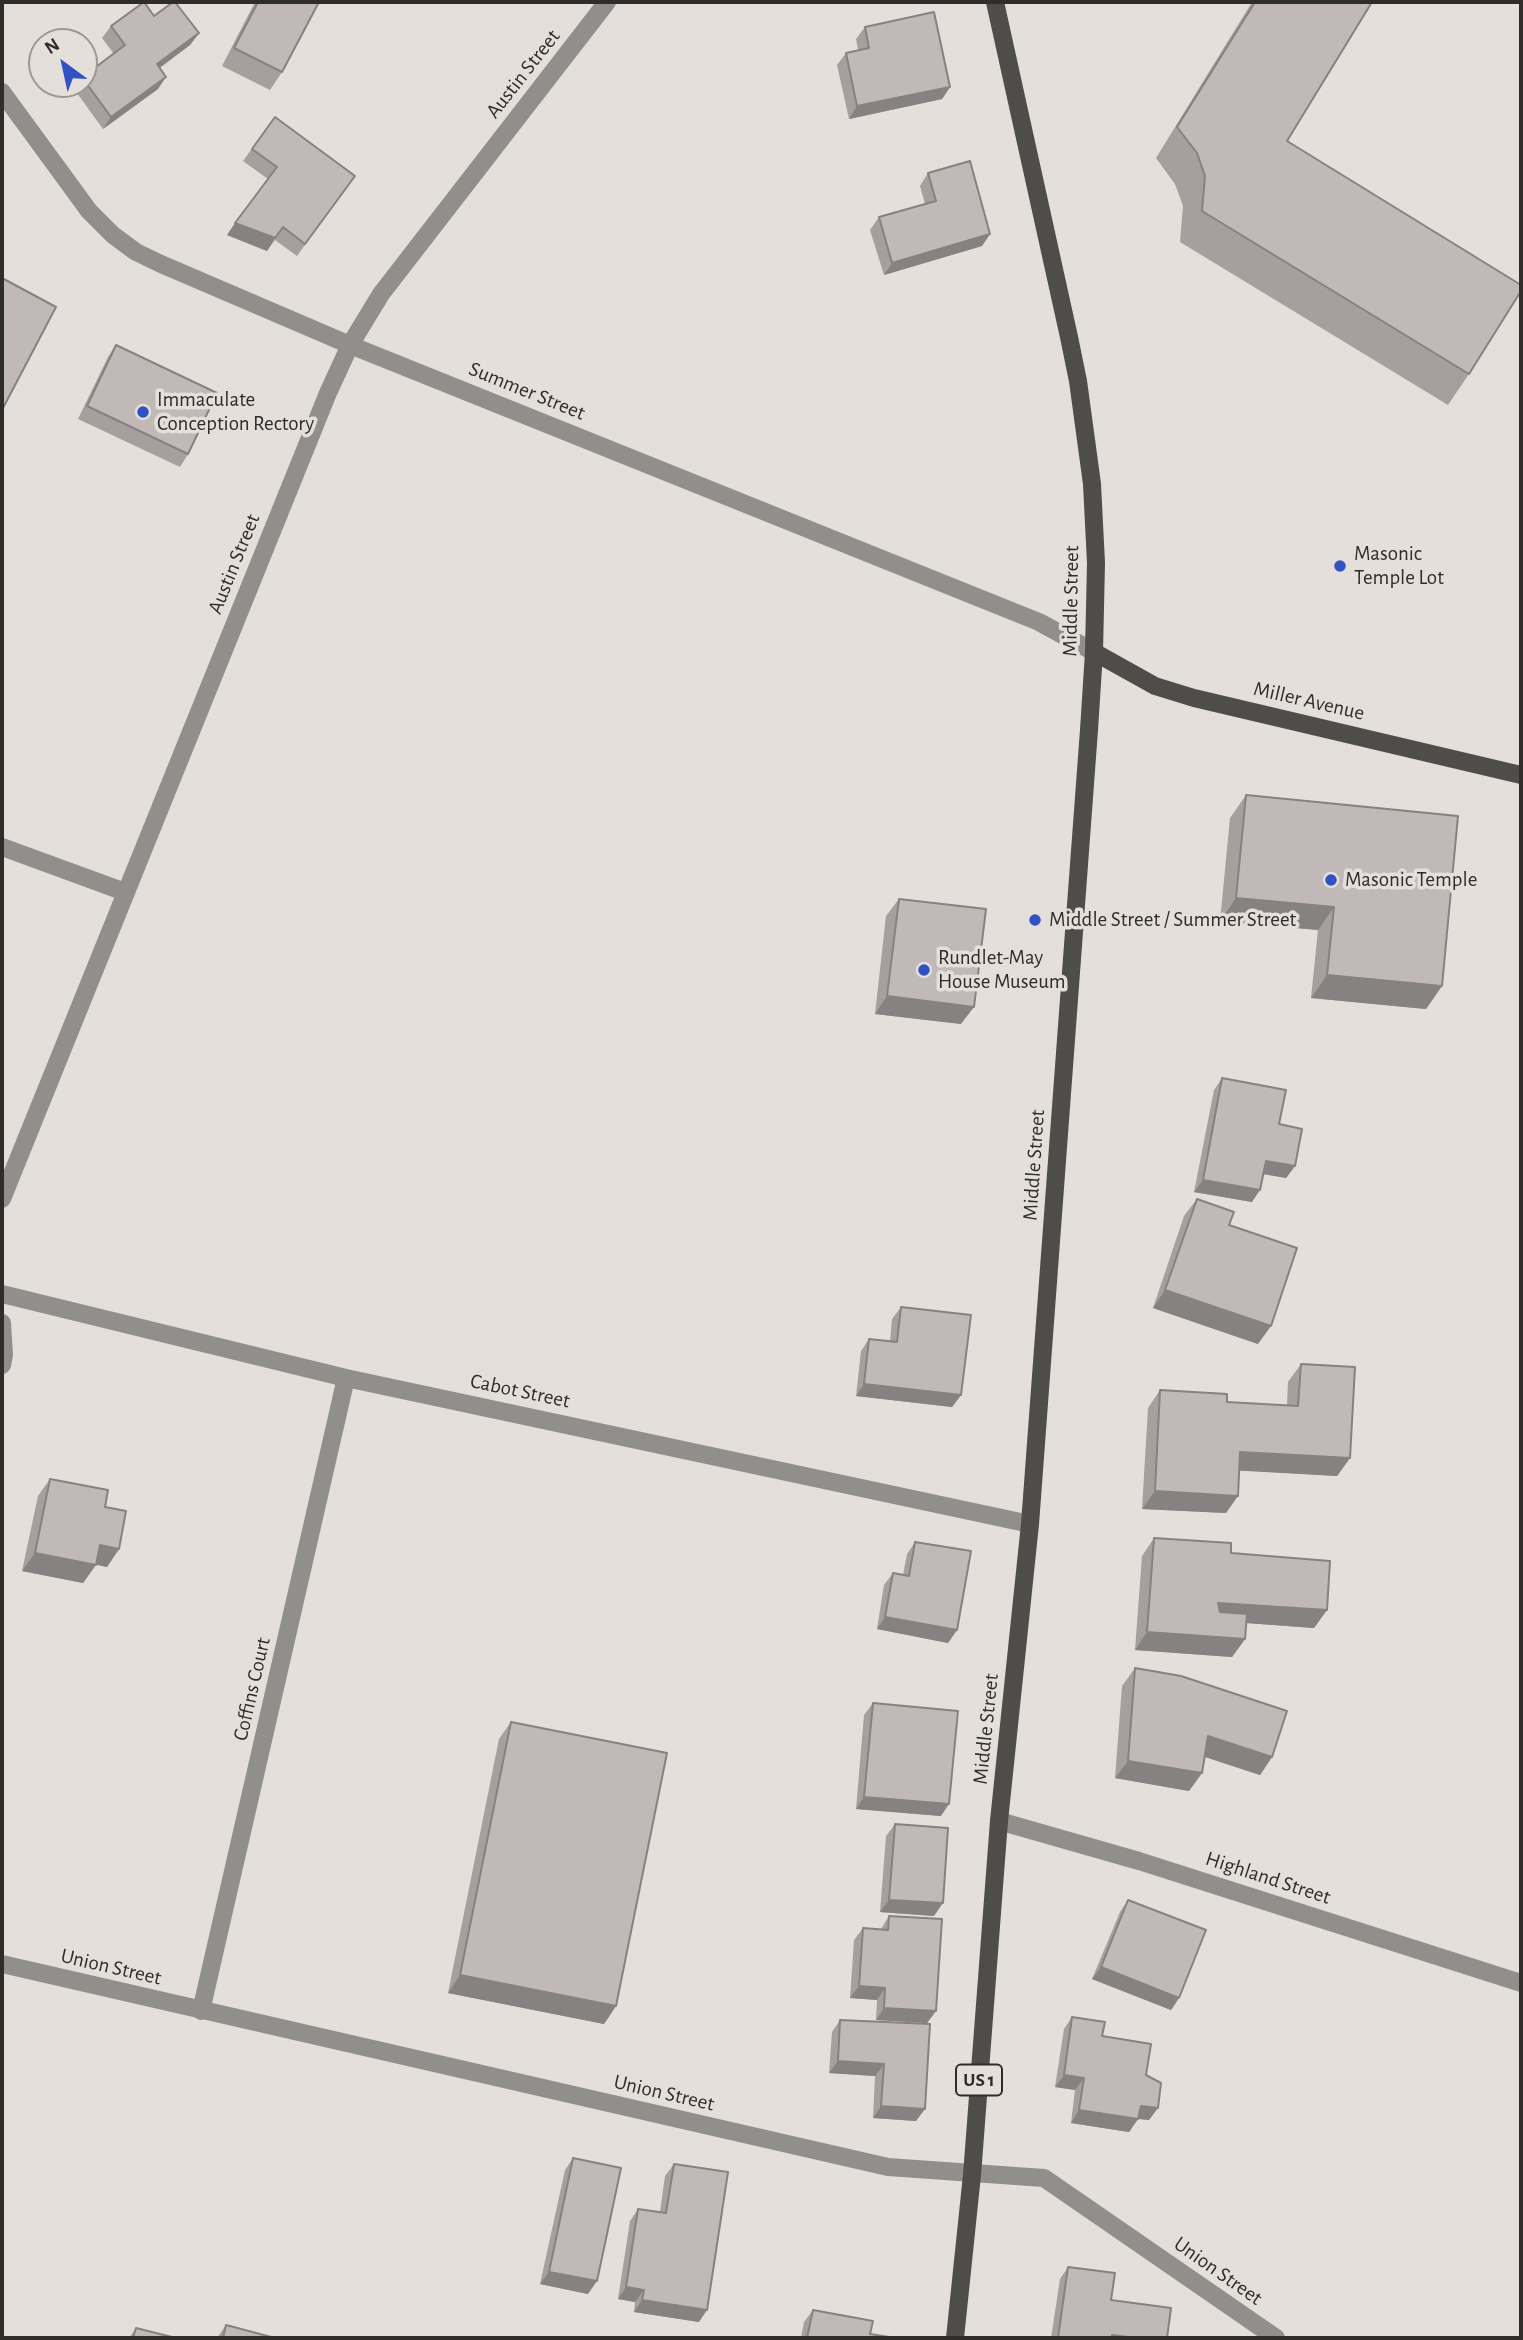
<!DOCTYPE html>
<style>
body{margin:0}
#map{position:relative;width:1523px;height:2340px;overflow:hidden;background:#e4dfdb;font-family:"Alegreya Sans",sans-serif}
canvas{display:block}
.frame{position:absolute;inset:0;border:4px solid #2f2d2b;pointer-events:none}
.north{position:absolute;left:28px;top:28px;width:70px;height:70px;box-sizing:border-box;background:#e4dfdb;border:2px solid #9c9895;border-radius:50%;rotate:327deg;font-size:19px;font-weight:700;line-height:28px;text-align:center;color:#2f2d2b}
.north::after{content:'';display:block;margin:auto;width:24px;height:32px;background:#3052c2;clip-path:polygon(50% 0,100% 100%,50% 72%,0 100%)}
</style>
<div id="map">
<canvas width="1523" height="2340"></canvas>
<div class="frame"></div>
<div class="north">N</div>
</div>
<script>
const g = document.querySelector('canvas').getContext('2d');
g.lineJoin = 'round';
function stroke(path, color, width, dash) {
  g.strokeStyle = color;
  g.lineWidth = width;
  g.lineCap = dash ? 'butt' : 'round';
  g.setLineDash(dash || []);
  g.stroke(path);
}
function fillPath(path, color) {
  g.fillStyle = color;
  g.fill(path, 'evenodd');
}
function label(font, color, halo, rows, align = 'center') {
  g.font = font + ' "Alegreya Sans",sans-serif';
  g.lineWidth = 7;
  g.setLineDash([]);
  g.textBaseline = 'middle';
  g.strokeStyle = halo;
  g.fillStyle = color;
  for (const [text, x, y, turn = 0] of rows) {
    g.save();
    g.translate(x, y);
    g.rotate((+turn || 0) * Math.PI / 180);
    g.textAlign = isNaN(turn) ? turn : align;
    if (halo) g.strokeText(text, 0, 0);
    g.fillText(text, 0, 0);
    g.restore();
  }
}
const minor = new Path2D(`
 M 2,92 L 89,211 L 113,235 L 136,252 L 161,264 L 350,345 L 1039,622 L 1094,652
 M 2,847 L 125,892
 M 2,1199 L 328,393 L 350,345 L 381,294 L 607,2
 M 2,1294 L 346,1378 L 1030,1524
 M 2,1323 L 4,1355 L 2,1365
 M 999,1821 L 1139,1861 L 1521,1983
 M 2,1964 L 888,2167 L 1044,2178 L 1276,2338
 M 201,2011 L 346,1378`);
const major = new Path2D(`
 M 1094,652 L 1155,686 L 1194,698 L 1521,775
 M 955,2338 L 972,2175 L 999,1821 L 1030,1524 L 1089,730 L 1094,652 L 1096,563 L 1092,484 L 1078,381 L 1069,337 L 995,2`);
const wall = new Path2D(`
 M 255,2 L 319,2 L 282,72 L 270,90 L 222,66 Z
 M 1252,2 L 1372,2 L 1287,141 L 1469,374 L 1448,405 L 1180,242 L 1183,206 L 1175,184 L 1156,158 Z
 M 111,26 L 199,33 L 190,45 L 160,68 L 158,89 L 103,129 L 74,89 L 77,84 L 84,84 L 84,76 L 114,54 L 102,38 Z
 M 865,27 L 950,87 L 942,99 L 849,119 L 837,65 L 846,53 L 858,50 L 856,39 Z
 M 275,117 L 355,176 L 297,256 L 275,240 L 267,251 L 227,235 L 268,179 L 243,161 Z
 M 928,173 L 990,234 L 982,246 L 884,275 L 870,230 L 879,217 L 925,204 L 920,186 Z
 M 116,345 L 188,454 L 180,467 L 78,419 L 108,357 Z
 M 1246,795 L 1442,986 L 1426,1009 L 1311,998 L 1318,930 L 1220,921 L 1230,818 Z
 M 899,899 L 961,1024 L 875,1014 L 886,916 Z
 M 1222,1078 L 1279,1124 L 1295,1166 L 1286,1178 L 1263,1174 L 1252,1202 L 1194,1192 L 1214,1090 Z
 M 1197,1199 L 1229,1225 L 1258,1344 L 1153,1308 L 1184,1216 Z
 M 901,1307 L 961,1395 L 952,1407 L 856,1396 L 861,1351 L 869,1339 L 890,1341 L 892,1319 Z
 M 1301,1364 L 1350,1458 L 1337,1476 L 1239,1470 L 1226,1513 L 1142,1509 L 1148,1408 L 1160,1390 L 1227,1402 L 1287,1405 L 1288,1382 Z
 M 50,1479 L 105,1507 L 119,1549 L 107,1567 L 96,1564 L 83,1583 L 22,1571 L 38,1496 Z
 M 1154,1538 L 1231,1553 L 1327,1610 L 1314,1628 L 1246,1623 L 1245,1639 L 1232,1657 L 1135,1650 L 1142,1556 Z
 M 915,1542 L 957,1630 L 948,1643 L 877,1629 L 884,1585 L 893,1573 L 903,1575 L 907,1554 Z
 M 1135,1668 L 1272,1757 L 1260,1775 L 1205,1757 L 1202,1773 L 1189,1791 L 1115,1778 L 1122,1686 Z
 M 873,1703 L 941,1816 L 856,1809 L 864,1715 Z
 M 511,1722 L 616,2006 L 604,2024 L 448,1993 L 499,1739 Z
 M 895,1824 L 934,1916 L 880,1912 L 886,1836 Z
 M 1128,1900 L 1179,1998 L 1171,2010 L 1092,1979 L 1120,1912 Z
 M 889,1916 L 936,2011 L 927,2023 L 876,2020 L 877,2000 L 850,1998 L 854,1940 L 863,1928 L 881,1929 Z
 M 1072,2017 L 1102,2036 L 1146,2075 L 1149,2120 L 1138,2119 L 1129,2132 L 1071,2123 L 1075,2090 L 1055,2087 L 1064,2029 Z
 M 840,2020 L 930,2024 L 916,2121 L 873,2118 L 875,2076 L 829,2073 L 832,2032 Z
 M 573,2158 L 588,2294 L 540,2284 L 565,2170 Z
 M 674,2164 L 699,2322 L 634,2312 L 635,2302 L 618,2299 L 630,2221 L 638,2209 L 660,2212 L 665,2176 Z
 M 1068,2267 L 1111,2300 L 1167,2338 L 1051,2338 L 1060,2279 Z
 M 813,2310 L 870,2334 L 896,2338 L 801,2338 L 804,2322 Z
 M 226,2325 L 275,2338 L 217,2338 Z
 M 136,2328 L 176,2338 L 129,2338 Z`);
const shadedWall = new Path2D(`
 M 199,33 L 190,45 L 148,76 L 157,64 Z
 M 166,77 L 158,89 L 103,129 L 111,117 Z
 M 950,87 L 942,99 L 849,119 L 857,106 Z
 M 235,223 L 275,238 L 267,251 L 227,235 Z
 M 990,234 L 982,246 L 884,275 L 892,263 Z
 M 1236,898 L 1334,907 L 1318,930 L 1220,921 Z
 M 1327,975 L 1442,986 L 1426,1009 L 1311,998 Z
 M 887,996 L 974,1007 L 961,1024 L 875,1014 Z
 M 1266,1161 L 1295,1166 L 1286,1178 L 1258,1173 Z
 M 1203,1180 L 1260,1190 L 1252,1202 L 1194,1192 Z
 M 1165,1290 L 1271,1326 L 1258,1344 L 1153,1308 Z
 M 864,1384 L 961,1395 L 952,1407 L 856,1396 Z
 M 1240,1452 L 1350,1458 L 1337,1476 L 1228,1470 Z
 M 1155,1491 L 1238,1496 L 1226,1513 L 1142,1509 Z
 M 100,1545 L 119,1549 L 107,1567 L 87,1563 Z
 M 35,1553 L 96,1565 L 83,1583 L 22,1571 Z
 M 1218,1603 L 1327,1610 L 1314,1628 L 1205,1620 Z
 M 885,1617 L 957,1630 L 948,1643 L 877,1629 Z
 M 1147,1632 L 1245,1639 L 1232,1657 L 1135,1650 Z
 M 1208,1736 L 1272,1757 L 1260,1775 L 1196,1754 Z
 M 1128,1761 L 1202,1773 L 1189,1791 L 1115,1778 Z
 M 864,1797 L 949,1804 L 941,1816 L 856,1809 Z
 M 889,1900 L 943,1903 L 934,1916 L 880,1912 Z
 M 1101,1967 L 1179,1998 L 1171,2010 L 1092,1979 Z
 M 460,1975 L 616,2006 L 604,2024 L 448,1993 Z
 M 859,1986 L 885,1988 L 877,2000 L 850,1998 Z
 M 884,2008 L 936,2011 L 927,2023 L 876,2020 Z
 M 838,2061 L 884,2064 L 875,2076 L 829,2073 Z
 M 1064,2075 L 1084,2078 L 1075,2090 L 1055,2087 Z
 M 881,2106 L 925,2109 L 916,2121 L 873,2118 Z
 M 1141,2106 L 1158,2108 L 1149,2120 L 1132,2118 Z
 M 1079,2110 L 1138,2119 L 1129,2132 L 1071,2123 Z
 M 549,2272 L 597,2281 L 588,2294 L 540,2284 Z
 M 626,2287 L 644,2290 L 635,2302 L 618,2299 Z
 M 642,2300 L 707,2310 L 699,2322 L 634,2312 Z
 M 1112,2335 L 1137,2338 L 1110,2338 Z`);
const building = new Path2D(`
 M 144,2 L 154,16 L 173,2 L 175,2 L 199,33 L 157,64 L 166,77 L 111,117 L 84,80 L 84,76 L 125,45 L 111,26 Z
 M 258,2 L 319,2 L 282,72 L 234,48 Z
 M 1255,2 L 1372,2 L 1287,141 L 1521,285 L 1521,291 L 1469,374 L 1202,211 L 1205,176 L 1197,153 L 1177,127 Z
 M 934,12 L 950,87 L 857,106 L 846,53 L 869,48 L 865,27 Z
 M 275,117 L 355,176 L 305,244 L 283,227 L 275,238 L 235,223 L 277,167 L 252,149 Z
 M 970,161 L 990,234 L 892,263 L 879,217 L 936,201 L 928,173 Z
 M 2,278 L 56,307 L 2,410 Z
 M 116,345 L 217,393 L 188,454 L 87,406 Z
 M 1246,795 L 1458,816 L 1442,986 L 1327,975 L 1334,907 L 1236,898 Z
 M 899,899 L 986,909 L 974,1007 L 887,996 Z
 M 1222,1078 L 1286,1090 L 1279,1124 L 1302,1129 L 1295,1166 L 1266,1161 L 1260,1190 L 1203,1180 Z
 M 1197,1199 L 1234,1212 L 1229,1225 L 1297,1248 L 1271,1326 L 1165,1290 Z
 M 901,1307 L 971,1315 L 961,1395 L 864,1384 L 869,1339 L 897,1342 Z
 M 1301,1364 L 1355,1367 L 1350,1458 L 1240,1452 L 1238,1496 L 1155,1491 L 1160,1390 L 1227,1394 L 1227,1402 L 1298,1406 Z
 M 50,1479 L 108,1490 L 105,1507 L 126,1511 L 119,1549 L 100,1545 L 96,1565 L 35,1553 Z
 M 1154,1538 L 1231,1543 L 1231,1553 L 1330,1561 L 1327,1610 L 1218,1603 L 1220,1612 L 1247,1614 L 1245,1639 L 1147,1632 Z
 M 915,1542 L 971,1551 L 957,1630 L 885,1617 L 893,1573 L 909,1576 Z
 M 1135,1668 L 1181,1676 L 1287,1711 L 1272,1757 L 1208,1736 L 1202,1773 L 1128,1761 Z
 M 873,1703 L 958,1711 L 949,1804 L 864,1797 Z
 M 511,1722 L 667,1753 L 616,2006 L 460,1975 Z
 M 895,1824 L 948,1828 L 943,1903 L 889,1900 Z
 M 1128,1900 L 1206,1930 L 1179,1998 L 1101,1967 Z
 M 889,1916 L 942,1919 L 936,2011 L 884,2008 L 885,1988 L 859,1986 L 863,1928 L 888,1930 Z
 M 1072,2017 L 1105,2022 L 1102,2036 L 1151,2044 L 1146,2075 L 1161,2083 L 1158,2108 L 1141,2106 L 1138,2119 L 1079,2110 L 1084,2078 L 1064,2075 Z
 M 840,2020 L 930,2024 L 925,2109 L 881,2106 L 884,2064 L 838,2061 Z
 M 573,2158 L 621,2168 L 597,2281 L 549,2272 Z
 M 674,2164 L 728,2172 L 707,2310 L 642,2300 L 644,2290 L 626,2287 L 638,2209 L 666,2213 Z
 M 1068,2267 L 1115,2273 L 1111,2300 L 1171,2308 L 1167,2338 L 1137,2338 L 1112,2335 L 1112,2338 L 1058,2338 Z
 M 813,2310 L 873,2321 L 870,2334 L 896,2338 L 807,2338 Z
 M 226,2325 L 275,2338 L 223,2338 Z
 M 136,2328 L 176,2338 L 133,2338 Z`);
const markers = [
 [143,412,7,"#3052c2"],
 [1340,566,7,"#3052c2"],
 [1331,880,7,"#3052c2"],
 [1035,920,7,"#3052c2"],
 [924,970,7,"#3052c2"]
];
const shields = [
 [979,2080,46]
];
const shieldNames = [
 ["US 1",979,2080]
];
const streetNames = [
 ["Austin Street",523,74,-52],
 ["Summer Street",527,391,22],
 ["Austin Street",234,564,-68],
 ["Middle Street",1071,601,-89],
 ["Miller Avenue",1309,701,13],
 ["Middle Street",1034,1165,-86],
 ["Cabot Street",520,1391,12],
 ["Coffins Court",252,1689,-77],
 ["Middle Street",986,1729,-84],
 ["Highland Street",1268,1878,18],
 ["Union Street",111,1967,13],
 ["Union Street",664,2093,13],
 ["Union Street",1218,2271,35]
];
const poiNames = [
 ["Immaculate",157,400],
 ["Conception Rectory",157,424],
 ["Masonic",1354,554],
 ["Temple Lot",1354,578],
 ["Masonic Temple",1345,880],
 ["Middle Street / Summer Street",1049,920],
 ["Rundlet-May",938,958],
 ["House Museum",938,982]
];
stroke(minor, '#908f8c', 18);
stroke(major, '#4f4d49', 18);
fillPath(wall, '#a59f9e');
fillPath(shadedWall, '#868281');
fillPath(building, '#c0b9b8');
stroke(building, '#868281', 2);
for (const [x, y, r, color] of markers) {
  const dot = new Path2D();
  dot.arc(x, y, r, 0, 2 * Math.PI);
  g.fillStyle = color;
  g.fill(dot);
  stroke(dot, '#e4dfdb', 2.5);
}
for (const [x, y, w] of shields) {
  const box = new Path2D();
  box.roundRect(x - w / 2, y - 15.5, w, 31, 5);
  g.fillStyle = '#e4dfdb';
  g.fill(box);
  stroke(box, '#2f2d2b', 2);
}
label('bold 19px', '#2f2d2b', null, shieldNames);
label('21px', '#2f2d2b', '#e4dfdb', streetNames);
label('21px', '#2f2d2b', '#e4dfdb', poiNames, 'left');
</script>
